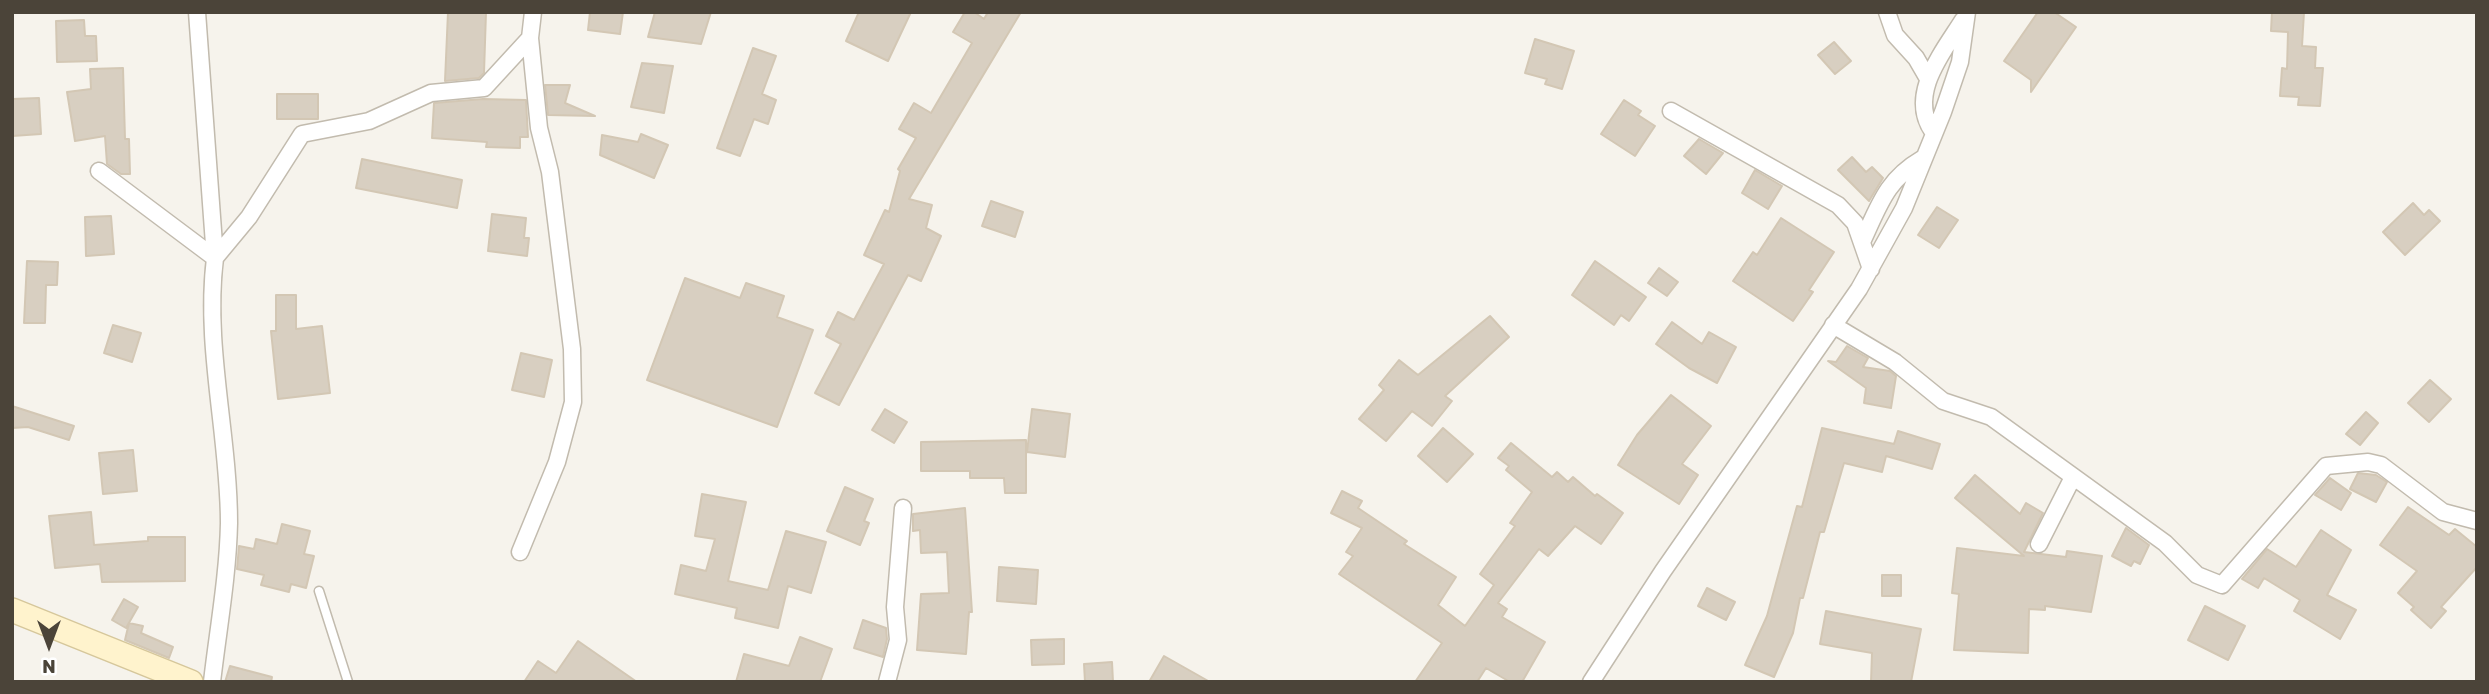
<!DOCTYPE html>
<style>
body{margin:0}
#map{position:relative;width:2489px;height:694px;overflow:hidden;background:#f6f3ec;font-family:Rubik,sans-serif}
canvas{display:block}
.frame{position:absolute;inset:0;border:14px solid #4b4439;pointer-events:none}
.north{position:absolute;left:14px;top:610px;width:70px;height:70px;-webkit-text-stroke:5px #fff;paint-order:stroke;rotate:180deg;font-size:19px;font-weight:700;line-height:28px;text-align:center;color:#4b4439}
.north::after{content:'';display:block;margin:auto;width:24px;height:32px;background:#4b4439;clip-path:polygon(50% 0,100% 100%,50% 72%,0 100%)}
</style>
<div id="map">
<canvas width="2489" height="694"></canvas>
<div class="frame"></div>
<div class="north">N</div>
</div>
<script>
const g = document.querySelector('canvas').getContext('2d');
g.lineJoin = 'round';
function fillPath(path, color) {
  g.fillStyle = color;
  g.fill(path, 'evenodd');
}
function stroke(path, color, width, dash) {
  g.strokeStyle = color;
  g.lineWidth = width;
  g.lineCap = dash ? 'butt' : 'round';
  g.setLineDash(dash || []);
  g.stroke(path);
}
const building = new Path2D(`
 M 448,12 L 486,12 L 484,73 L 479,78 L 445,81 Z
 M 590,12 L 623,12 L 620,34 L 588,30 Z
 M 655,12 L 711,12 L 701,44 L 648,37 Z
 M 859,12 L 911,12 L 888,61 L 846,41 Z
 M 965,12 L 974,12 L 984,19 L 988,12 L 1021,12 L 909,199 L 932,205 L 926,228 L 941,236 L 921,281 L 908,275 L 839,405 L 815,393 L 841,344 L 826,336 L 838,312 L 854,320 L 884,264 L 864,255 L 885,210 L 889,212 L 900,171 L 898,169 L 916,138 L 899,129 L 914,103 L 931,113 L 972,43 L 953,32 Z
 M 2038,12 L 2054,12 L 2076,27 L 2031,92 L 2031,80 L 2004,61 Z
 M 2272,12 L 2304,12 L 2302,46 L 2316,47 L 2315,68 L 2323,68 L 2320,106 L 2298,105 L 2299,97 L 2280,96 L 2282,68 L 2287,69 L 2288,32 L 2271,31 Z
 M 84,20 L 85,36 L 96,36 L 97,61 L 57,62 L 56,21 Z
 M 1535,39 L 1574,51 L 1562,89 L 1545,84 L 1547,79 L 1525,73 Z
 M 1834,42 L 1851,61 L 1835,74 L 1818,55 Z
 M 753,48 L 776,56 L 762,94 L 776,100 L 768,124 L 754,119 L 740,156 L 717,148 Z
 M 642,63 L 673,66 L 664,113 L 631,107 Z
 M 123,68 L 125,139 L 129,139 L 130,174 L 121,174 L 107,164 L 105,136 L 75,141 L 67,92 L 91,89 L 90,69 Z
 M 545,85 L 570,85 L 565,103 L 595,116 L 548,115 Z
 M 277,94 L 318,94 L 318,119 L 277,119 Z
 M 39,98 L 41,134 L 12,136 L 12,99 Z
 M 483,99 L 526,100 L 528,137 L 520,137 L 520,148 L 486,147 L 487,142 L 432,138 L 434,103 Z
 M 1624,100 L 1641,111 L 1638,115 L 1655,126 L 1635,156 L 1601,134 Z
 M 641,134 L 668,145 L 654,178 L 600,155 L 602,135 L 638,142 Z
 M 1699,139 L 1723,153 L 1706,174 L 1684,156 Z
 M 1852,157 L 1866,172 L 1872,167 L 1883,178 L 1869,201 L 1838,170 Z
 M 362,159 L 462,180 L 457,208 L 356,188 Z
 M 1755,170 L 1782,186 L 1768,209 L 1742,193 Z
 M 991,201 L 1023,212 L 1015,237 L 982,226 Z
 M 2413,203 L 2424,215 L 2429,210 L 2440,221 L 2405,255 L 2383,232 Z
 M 1937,207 L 1958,220 L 1939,248 L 1918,235 Z
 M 492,214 L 526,218 L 524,238 L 529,238 L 527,256 L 488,251 Z
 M 111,216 L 114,254 L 86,256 L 85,217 Z
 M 1781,218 L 1834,252 L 1809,290 L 1813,292 L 1793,321 L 1733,281 L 1753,252 L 1757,255 Z
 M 27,261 L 58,262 L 57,285 L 46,285 L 45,323 L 24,323 Z
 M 1595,261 L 1646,297 L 1629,321 L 1621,315 L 1614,325 L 1572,295 Z
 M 1659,268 L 1678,282 L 1667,296 L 1648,283 Z
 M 685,278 L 740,298 L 746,283 L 784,296 L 777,317 L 813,330 L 777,427 L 647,380 Z
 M 276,295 L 296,295 L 296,329 L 322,326 L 330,393 L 278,399 L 271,331 L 276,331 Z
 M 1490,316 L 1509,337 L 1445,396 L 1452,401 L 1432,426 L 1412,411 L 1386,441 L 1359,419 L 1384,390 L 1379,385 L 1399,360 L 1418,375 Z
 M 1672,322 L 1702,344 L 1709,332 L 1736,347 L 1717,383 L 1689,368 L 1656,344 Z
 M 113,325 L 141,333 L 132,362 L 104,353 Z
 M 1847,346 L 1868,358 L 1863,367 L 1890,371 L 1896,376 L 1891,408 L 1864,403 L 1866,388 L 1828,361 L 1836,362 Z
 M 521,353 L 552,360 L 544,397 L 512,390 Z
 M 2430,380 L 2451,399 L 2429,422 L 2408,403 Z
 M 1671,395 L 1711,426 L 1682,464 L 1698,475 L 1679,504 L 1618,465 L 1637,435 Z
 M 12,406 L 74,426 L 69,440 L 28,427 L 12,428 Z
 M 885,409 L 907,422 L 894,443 L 872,430 Z
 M 1032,409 L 1070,414 L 1065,457 L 1027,452 Z
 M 2366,412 L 2378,423 L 2360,445 L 2346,434 Z
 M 1443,428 L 1473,454 L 1447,482 L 1418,456 Z
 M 1822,428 L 1894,444 L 1898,431 L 1940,444 L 1932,469 L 1886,456 L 1882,472 L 1844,463 L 1824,532 L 1820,532 L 1803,598 L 1800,598 L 1793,633 L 1774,677 L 1745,665 L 1767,616 L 1797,506 L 1802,507 Z
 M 1026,440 L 1026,493 L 1005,493 L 1004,478 L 970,478 L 970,471 L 921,471 L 921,442 Z
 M 1511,443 L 1552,477 L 1557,472 L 1568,482 L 1573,477 L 1595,496 L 1597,494 L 1623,513 L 1601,544 L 1575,526 L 1548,556 L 1539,549 L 1498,603 L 1507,609 L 1502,617 L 1545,642 L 1522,682 L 1510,682 L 1486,668 L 1477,682 L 1415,682 L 1442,643 L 1339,574 L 1353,556 L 1346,552 L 1362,528 L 1331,513 L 1342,491 L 1362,501 L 1358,508 L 1407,541 L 1404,544 L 1456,577 L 1438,605 L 1465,626 L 1494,585 L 1480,574 L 1515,526 L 1510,523 L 1532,492 L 1506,470 L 1509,466 L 1498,458 Z
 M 133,450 L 137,491 L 103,494 L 99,453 Z
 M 2358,473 L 2376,475 L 2387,482 L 2376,502 L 2350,489 Z
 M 1975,475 L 2020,514 L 2026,503 L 2043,513 L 2024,552 L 2066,557 L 2067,551 L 2102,556 L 2091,612 L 2045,606 L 2045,610 L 2029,609 L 2028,653 L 1954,650 L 1959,594 L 1952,593 L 1957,548 L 2024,556 L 1955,498 Z
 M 2330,478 L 2351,493 L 2341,510 L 2315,495 Z
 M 845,487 L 873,499 L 864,521 L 869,523 L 860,545 L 827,531 Z
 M 702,494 L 746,502 L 728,581 L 768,590 L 786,531 L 826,542 L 811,593 L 788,586 L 778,628 L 735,618 L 737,608 L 675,594 L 681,565 L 706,571 L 715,539 L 695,536 Z
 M 2408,507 L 2449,535 L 2455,529 L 2477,547 L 2477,567 L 2441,607 L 2446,611 L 2431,628 L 2411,610 L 2414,607 L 2398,593 L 2417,571 L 2380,545 Z
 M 965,508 L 972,612 L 969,612 L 966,654 L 917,650 L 921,594 L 949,593 L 947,552 L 921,553 L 920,530 L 913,531 L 913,514 Z
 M 91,512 L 94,545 L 148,541 L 148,537 L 185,537 L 185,581 L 102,582 L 100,564 L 55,568 L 49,516 Z
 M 282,524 L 310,531 L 304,554 L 314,556 L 306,588 L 291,584 L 289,592 L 261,585 L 264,575 L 237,569 L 239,546 L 254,549 L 256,539 L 277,544 Z
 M 2126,528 L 2149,545 L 2140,564 L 2134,561 L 2131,566 L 2112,556 Z
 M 2321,530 L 2351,550 L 2327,595 L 2356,610 L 2340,639 L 2294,611 L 2300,600 L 2264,578 L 2258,588 L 2242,579 L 2267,549 L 2296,567 Z
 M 999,567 L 1038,570 L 1036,604 L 997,601 Z
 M 1882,575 L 1901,575 L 1901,596 L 1882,596 Z
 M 1707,588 L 1735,602 L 1726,620 L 1698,606 Z
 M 124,599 L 138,607 L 126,628 L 112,620 Z
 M 2205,606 L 2245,626 L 2228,660 L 2188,640 Z
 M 1826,611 L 1921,629 L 1911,682 L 1871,682 L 1872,653 L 1820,644 Z
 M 863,620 L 886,628 L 887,639 L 883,657 L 854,648 Z
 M 129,623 L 143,626 L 141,633 L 173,647 L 169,658 L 125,640 Z
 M 800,637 L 832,649 L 820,682 L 736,682 L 744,654 L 789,666 Z
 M 1064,639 L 1064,664 L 1032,665 L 1031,640 Z
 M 578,641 L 637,682 L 524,682 L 538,661 L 556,673 Z
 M 1164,656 L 1210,682 L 1149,682 Z
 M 1112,662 L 1113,682 L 1085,682 L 1084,664 Z
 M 230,666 L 272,677 L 271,682 L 225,682 Z`);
const lane = new Path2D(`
 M 319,591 L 348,682`);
const street = new Path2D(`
 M 197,12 L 215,258 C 204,346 229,435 229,523 C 228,575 218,630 212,682
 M 1887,12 L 1895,35 L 1916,58 L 1927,77
 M 1671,111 L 1838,205 L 1855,223 L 1871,269
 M 1933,132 C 1907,95 1943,52 1963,20
 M 99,171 L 215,258 L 249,217 L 302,134 L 369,121 L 431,93 L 484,88 L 530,38
 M 1862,242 C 1879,206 1886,180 1922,159
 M 1833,325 L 1895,362 L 1943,401 L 1991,417 L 2165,543 L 2197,575 L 2222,585 L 2326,466 L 2368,462 L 2381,465 L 2443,512 L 2477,521
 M 2039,544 L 2073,477
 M 520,552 L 557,462 L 573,402 L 572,349 L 550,172 L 539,128 L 530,38 L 533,12
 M 887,682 L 898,640 L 895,607 L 903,508
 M 1591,682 L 1663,571 L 1859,289 L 1904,208 L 1943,112 L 1960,62 L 1967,12`);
const secondary = new Path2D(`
 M 12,610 L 191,682`);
fillPath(building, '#d8cfc1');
stroke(building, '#d3c7b4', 2);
stroke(lane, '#c2bbae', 11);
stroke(street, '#c2bbae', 19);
stroke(secondary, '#d6c79b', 26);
stroke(lane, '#fff', 8);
stroke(street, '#fff', 16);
stroke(secondary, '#fff3cd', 23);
</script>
